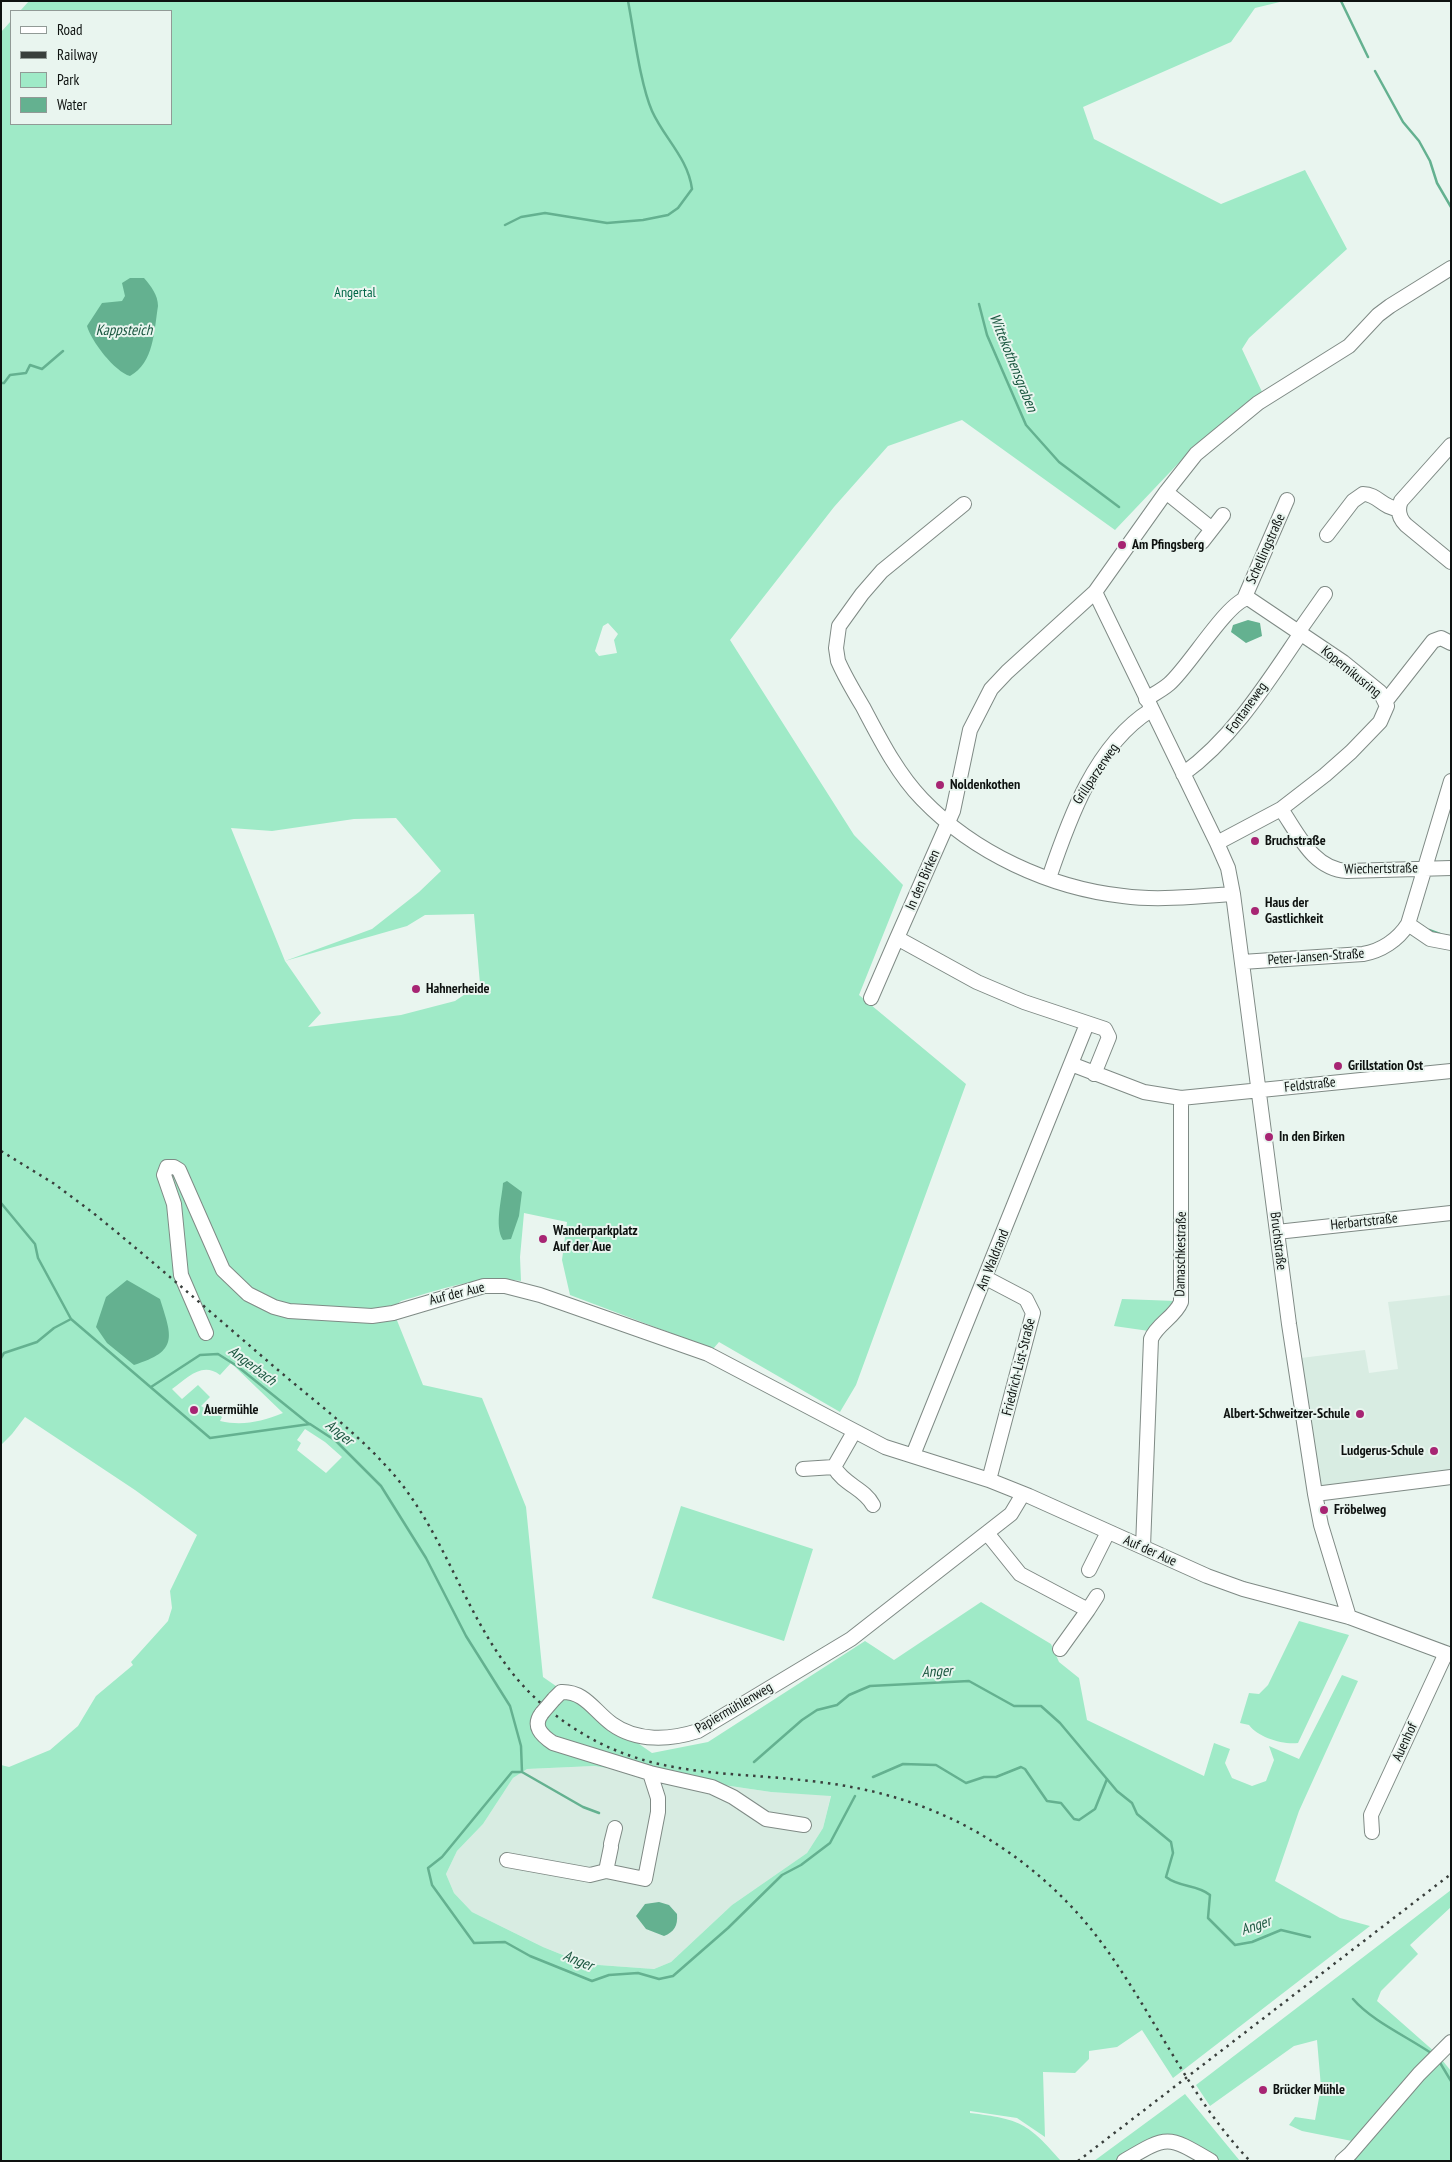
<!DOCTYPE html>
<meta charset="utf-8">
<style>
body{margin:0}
#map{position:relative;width:1452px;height:2162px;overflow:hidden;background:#e9f5ef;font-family:"PT Sans Narrow",sans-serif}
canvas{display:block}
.frame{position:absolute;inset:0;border:2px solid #0e1210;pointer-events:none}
.legend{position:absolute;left:10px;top:10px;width:162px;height:115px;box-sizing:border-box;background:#e9f5ef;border:1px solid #919a96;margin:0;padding:6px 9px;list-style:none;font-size:15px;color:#0e1210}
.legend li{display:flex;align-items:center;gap:10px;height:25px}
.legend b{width:25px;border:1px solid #919a96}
</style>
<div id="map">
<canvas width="1452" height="2162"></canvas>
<div class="frame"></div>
<ul class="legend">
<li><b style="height:6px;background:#fff"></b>Road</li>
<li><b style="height:6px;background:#393f3c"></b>Railway</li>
<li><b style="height:14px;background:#9feac7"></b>Park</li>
<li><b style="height:14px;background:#64b190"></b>Water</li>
</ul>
</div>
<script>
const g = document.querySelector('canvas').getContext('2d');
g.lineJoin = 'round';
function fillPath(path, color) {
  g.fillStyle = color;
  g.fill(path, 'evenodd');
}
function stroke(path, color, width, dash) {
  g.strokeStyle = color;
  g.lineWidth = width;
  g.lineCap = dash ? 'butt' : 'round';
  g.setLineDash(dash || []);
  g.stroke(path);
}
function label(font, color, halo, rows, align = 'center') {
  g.font = font + ' "PT Sans Narrow",sans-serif';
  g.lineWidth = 4;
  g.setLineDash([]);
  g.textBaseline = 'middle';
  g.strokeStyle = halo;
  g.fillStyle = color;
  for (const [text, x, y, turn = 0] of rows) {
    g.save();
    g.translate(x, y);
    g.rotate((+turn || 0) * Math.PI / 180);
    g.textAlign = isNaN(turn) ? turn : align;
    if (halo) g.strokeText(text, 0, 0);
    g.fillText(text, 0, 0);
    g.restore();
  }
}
const built = new Path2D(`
 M 1451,1295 L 1451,1471 L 1320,1488 L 1301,1358 L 1365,1350 L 1369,1373 L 1398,1369 L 1388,1302 Z
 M 594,1766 L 771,1792 L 831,1795 L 823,1828 L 807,1853 L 732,1905 L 671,1962 L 654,1969 L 585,1964 L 543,1947 L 472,1912 L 454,1893 L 446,1874 L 457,1851 L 483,1824 L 513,1778 L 527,1769 Z`);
const green = new Path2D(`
 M 29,1 L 1284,1 L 1255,8 L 1231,42 L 1083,107 L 1094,139 L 1221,204 L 1305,170 L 1347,249 L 1249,338 L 1242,349 L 1263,394 L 1191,450 L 1115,530 L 962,420 L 888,446 L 834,507 L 730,640 L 854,835 L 903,885 L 859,995 L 966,1084 L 856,1385 L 840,1412 L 719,1342 L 713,1349 L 570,1295 L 562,1260 L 567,1222 L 524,1213 L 520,1257 L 521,1281 C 478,1275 443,1289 401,1301 L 392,1308 L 423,1385 L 482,1398 L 526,1507 L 543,1677 L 652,1753 L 708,1742 L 865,1641 L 894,1660 L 981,1602 L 1051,1644 L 1059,1662 L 1079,1678 L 1087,1720 L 1204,1776 L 1214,1743 L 1230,1749 L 1225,1763 L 1232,1778 L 1252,1786 L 1266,1781 L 1274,1760 L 1269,1746 L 1299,1759 L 1342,1675 L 1358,1681 L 1299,1811 L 1275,1881 L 1340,1918 L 1370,1926 L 1173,2078 L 1142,2030 L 1117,2047 L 1089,2051 L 1089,2059 L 1075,2073 L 1043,2072 L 1045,2137 L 1017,2118 L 970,2111 L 970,2113 C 1020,2119 1028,2123 1061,2161 L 1,2161 L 1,1765 L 9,1767 L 50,1750 L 78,1726 L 96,1696 L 133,1665 L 131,1662 L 168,1621 L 172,1608 L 170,1591 L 197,1535 L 135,1490 L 25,1417 L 12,1434 L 1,1445 L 1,32 L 11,21 L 11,124 L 171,124 L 171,11 L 20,11 ZM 608,623 L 618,634 L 614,640 L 617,653 L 599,656 L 595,651 L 603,626 ZM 396,818 L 441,871 L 419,892 L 372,929 L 285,961 L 231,828 L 272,831 L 354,819 ZM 474,914 L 480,984 L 455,1001 L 401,1015 L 308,1027 L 321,1013 L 285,961 L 407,926 L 425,915 ZM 231,1363 L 283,1413 C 261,1422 242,1426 220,1421 L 222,1417 L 211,1408 L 208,1410 L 201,1406 L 210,1397 L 198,1385 L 182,1399 L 172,1389 C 187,1378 202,1361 220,1375 ZM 305,1429 L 325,1442 L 342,1457 L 326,1473 L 297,1450 L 301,1443 L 297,1440 ZM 594,1766 L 771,1792 L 831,1796 L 823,1828 L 807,1853 L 732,1905 L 671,1962 L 654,1969 L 585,1964 L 543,1947 L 472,1912 L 454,1893 L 446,1874 L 457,1851 L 483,1824 L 513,1778 L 527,1769 Z
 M 1122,1299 L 1176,1301 L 1149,1331 L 1114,1326 Z
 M 681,1506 L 813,1549 L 784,1641 L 652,1598 Z
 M 1299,1621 L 1349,1635 L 1298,1743 C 1282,1745 1258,1737 1249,1725 L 1240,1723 L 1249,1693 L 1259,1694 L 1268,1685 Z
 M 1451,1890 L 1451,1907 L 1410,1945 L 1418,1954 L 1381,1991 L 1377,2001 L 1436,2053 L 1357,2142 L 1302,2131 L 1289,2125 L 1295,2117 L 1315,2120 L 1321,2087 L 1317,2040 L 1294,2046 L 1210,2106 L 1196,2085 Z
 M 1438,2055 L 1451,2071 L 1451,2161 L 1349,2161 Z
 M 1185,2094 L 1240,2161 L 1214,2161 L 1181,2142 L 1122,2161 L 1094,2161 Z`);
const water = new Path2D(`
 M 130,278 L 144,278 C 151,286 158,295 158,306 C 154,331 154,363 130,376 C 115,372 91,341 87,326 L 102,303 L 122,301 L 125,296 L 122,283 Z
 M 1248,620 L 1260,623 L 1262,636 L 1246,643 L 1231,632 L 1233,625 Z
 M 507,1181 L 522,1192 L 519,1216 L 511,1239 L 503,1240 C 494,1226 502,1199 503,1183 Z
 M 127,1280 L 160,1299 C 172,1337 179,1351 134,1365 L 107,1343 L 96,1327 L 106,1297 Z
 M 659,1902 L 669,1905 L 677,1914 C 678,1926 674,1932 664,1936 L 646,1929 L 636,1916 L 645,1904 Z`);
const stream = new Path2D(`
 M 1341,1 L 1368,57
 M 1375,71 L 1403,122 L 1419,141 L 1430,161 L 1437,183 L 1451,207
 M 505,225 L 521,217 L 545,213 L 607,223 L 643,220 L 668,215 L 678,208 L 692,189 C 688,158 664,138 652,111 C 640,83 634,32 628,1
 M 979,304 L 987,335 L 1026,425 L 1059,462 L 1119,507
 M 1,383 L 4,383 L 10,375 L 26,373 L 30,365 L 42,369 L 63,351
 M 1429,930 L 1440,934
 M 1,1203 L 35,1244 L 38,1258 L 71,1319 L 210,1438 L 310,1424 L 336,1441 L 381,1486 L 426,1558 L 466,1636 L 510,1706 L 521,1746 L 522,1772
 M 1,1358 L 4,1353 L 37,1342 L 54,1328 L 71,1319
 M 151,1387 L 200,1355 L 218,1354 L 237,1366 L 309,1424
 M 754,1762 L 802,1720 L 817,1710 L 837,1705 L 849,1695 L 870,1686 L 969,1681 L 1014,1706 L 1041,1706 L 1060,1723 L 1117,1791 L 1132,1803 L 1137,1814 L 1171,1842 L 1173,1853 L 1166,1877 C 1180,1888 1197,1884 1210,1895 L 1208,1918 L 1235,1945 L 1252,1942 L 1281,1930 L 1310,1937
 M 873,1777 L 903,1764 L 936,1765 L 966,1783 L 984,1777 L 996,1777 L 1021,1767 L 1025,1769 L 1047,1801 L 1061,1803 L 1074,1819 L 1079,1820 L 1095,1809 L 1107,1779
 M 599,1813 L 583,1807 L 522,1772 L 512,1772 L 442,1857 L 428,1868 L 432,1885 L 474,1943 L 505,1942 L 530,1956 L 592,1981 L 609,1975 L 638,1973 L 659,1979 L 673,1976 L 728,1928 L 782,1875 L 801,1865 L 830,1843 L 855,1796
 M 1353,1999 C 1372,2021 1406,2036 1431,2053
 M 1439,2061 L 1451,2081`);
const minor = new Path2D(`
 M 1451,445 L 1401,501 C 1397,510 1399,518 1406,525 L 1451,562
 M 1166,492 L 1212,529
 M 964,504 L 882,571 L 862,594 L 839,626 L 836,648 L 838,661 C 845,677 854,692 863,707 C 880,739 897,773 922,799 C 974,853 1050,888 1123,896 C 1160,901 1196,896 1233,894
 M 1327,535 L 1353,501 L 1363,494 C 1378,494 1382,508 1399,509
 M 1202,542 L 1223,515
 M 1095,592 L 1217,843 L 1228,868 L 1233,894 L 1289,1324 L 1315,1494 L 1321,1525 L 1349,1617
 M 1244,599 L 1287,500
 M 1299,631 L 1325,594
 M 1146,699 C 1154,694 1162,690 1169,684 C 1189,667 1227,602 1248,598 L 1343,662 L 1380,692 L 1387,706 L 1380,722 L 1351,752 L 1325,775 L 1281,809 L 1217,843
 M 1386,701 L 1433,641 L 1441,638 L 1451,643
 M 1183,774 C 1233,738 1267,683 1301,633
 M 1281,809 C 1299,835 1313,869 1347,871 L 1451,868
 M 1049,878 C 1069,819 1095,745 1151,710
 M 1408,924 L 1430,939 L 1451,943
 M 1242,962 L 1363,954 C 1381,951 1398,940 1408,924 L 1451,781
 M 871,998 L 897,938
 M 1071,1064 L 1144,1092 L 1181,1098 L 1451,1071
 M 1094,1074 L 1109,1037 L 1105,1029 L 1024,1002 L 977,982 L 897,938 L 953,811 L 970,730 L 991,689 L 1007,672 L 1095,592 L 1166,492 L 1196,454 L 1258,403 L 1349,346 L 1378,315 L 1390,306 L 1451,268
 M 1277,1232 L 1451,1213
 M 986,1278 L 1026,1299 L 1033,1313 L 989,1480
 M 206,1333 L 181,1275 L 174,1204 L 164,1175 L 167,1167 L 174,1167 L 179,1170 L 223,1270 L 248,1294 L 274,1307 L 289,1311 L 372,1316 L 393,1313 L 484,1286 L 505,1286 L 540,1295 L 708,1354 L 885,1447 L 989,1480 L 1029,1496 L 1207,1576 L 1243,1589 L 1349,1617 L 1451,1655
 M 913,1455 L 1087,1024
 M 834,1467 C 844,1485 864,1488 873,1505
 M 803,1469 L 834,1467 L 854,1432
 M 1315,1494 L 1451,1477
 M 987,1533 L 1020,1574 L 1088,1610 L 1097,1596
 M 1143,1547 L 1151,1339 C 1157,1324 1175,1317 1181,1302 L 1181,1098
 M 1089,1570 L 1108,1532
 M 1060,1649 L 1088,1610
 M 554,1699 L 561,1692 C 585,1691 594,1711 612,1724 C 637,1742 670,1740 698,1731 L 851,1639 L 1011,1514 L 1023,1494
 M 650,1773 L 712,1787 L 733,1797 L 766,1819 L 804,1825
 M 1372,1832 L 1371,1815 L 1446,1653
 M 611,1844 L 615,1828
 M 507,1860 L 590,1875 L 606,1871 L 645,1879 L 658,1812 L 658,1798 L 650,1773 L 553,1743 C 541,1735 532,1726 542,1713
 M 606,1871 L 611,1847
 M 1124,2161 C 1168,2135 1167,2135 1211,2161
 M 1342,2161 L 1350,2154 L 1419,2074 L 1451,2042`);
const rail = new Path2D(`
 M 1,1151 L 53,1183 L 92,1212 C 155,1263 216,1317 278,1370 C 318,1404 361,1436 395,1476 C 457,1550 471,1648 550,1711 C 638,1781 715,1769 819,1782 C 869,1788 917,1801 962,1824 C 1018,1853 1067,1895 1104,1946 C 1155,2016 1189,2097 1250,2161
 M 1078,2161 L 1451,1874`);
const minorBridge = new Path2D(`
 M 542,1713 L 554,1699`);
const markers = [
 [1122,545,5,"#a72573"],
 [940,785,5,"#a72573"],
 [1255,841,5,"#a72573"],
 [1255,911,5,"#a72573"],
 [416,989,5,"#a72573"],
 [1338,1066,5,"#a72573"],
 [1269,1137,5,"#a72573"],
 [543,1239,5,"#a72573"],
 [194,1410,5,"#a72573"],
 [1360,1414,5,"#a72573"],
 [1434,1451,5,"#a72573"],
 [1324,1510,5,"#a72573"],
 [1263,2090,5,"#a72573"]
];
const parkNames = [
 ["Angertal",355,293]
];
const poiNames = [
 ["Am Pfingsberg",1132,545],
 ["Noldenkothen",950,785],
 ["Bruchstraße",1265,841],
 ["Haus der",1265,903],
 ["Gastlichkeit",1265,919],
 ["Hahnerheide",426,989],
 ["Grillstation Ost",1348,1066],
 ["In den Birken",1279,1137],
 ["Wanderparkplatz",553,1231],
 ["Auf der Aue",553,1247],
 ["Auermühle",204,1410],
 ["Albert-Schweitzer-Schule",1350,1414,"right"],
 ["Ludgerus-Schule",1424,1451,"right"],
 ["Fröbelweg",1334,1510],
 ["Brücker Mühle",1273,2090]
];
const streetNames = [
 ["Schellingstraße",1266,549,-66],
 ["Kopernikusring",1351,672,39],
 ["Fontaneweg",1247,708,-54],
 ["Grillparzerweg",1096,774,-56],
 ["Wiechertstraße",1381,869,-1],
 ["In den Birken",923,880,-66],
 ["Peter-Jansen-Straße",1316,957,-4],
 ["Feldstraße",1310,1085,-6],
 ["Herbartstraße",1364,1222,-6],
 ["Bruchstraße",1278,1241,83],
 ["Damaschkestraße",1181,1254,-89],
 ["Am Waldrand",993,1260,-68],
 ["Auf der Aue",457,1294,-14],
 ["Friedrich-List-Straße",1019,1367,-76],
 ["Auf der Aue",1150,1551,24],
 ["Papiermühlenweg",734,1708,-30],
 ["Auenhof",1405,1742,-65]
];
const waterNames = [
 ["Kappsteich",124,331],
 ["Wittekothensgraben",1013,363,68],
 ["Angerbach",252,1366,37],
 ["Anger",339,1433,39],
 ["Anger",937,1672,-3],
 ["Anger",1256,1926,-19],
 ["Anger",578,1961,22]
];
fillPath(built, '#d8ece2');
fillPath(green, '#9feac7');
fillPath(water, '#64b190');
stroke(stream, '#64b190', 2.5);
stroke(minor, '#7f8a85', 16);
stroke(minor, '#fff', 14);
stroke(rail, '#393f3c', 2.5, [2.5, 5]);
stroke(minorBridge, '#7f8a85', 16, []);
stroke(minorBridge, '#fff', 14);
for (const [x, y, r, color] of markers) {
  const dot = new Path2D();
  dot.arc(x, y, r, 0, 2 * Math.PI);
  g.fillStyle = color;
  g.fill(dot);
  stroke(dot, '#e9f5ef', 2);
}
label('14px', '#006747', '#e9f5ef', parkNames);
label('bold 14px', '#0e1210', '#e9f5ef', poiNames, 'left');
label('14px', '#0e1210', '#e9f5ef', streetNames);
label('italic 15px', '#1b5740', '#e9f5ef', waterNames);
</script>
